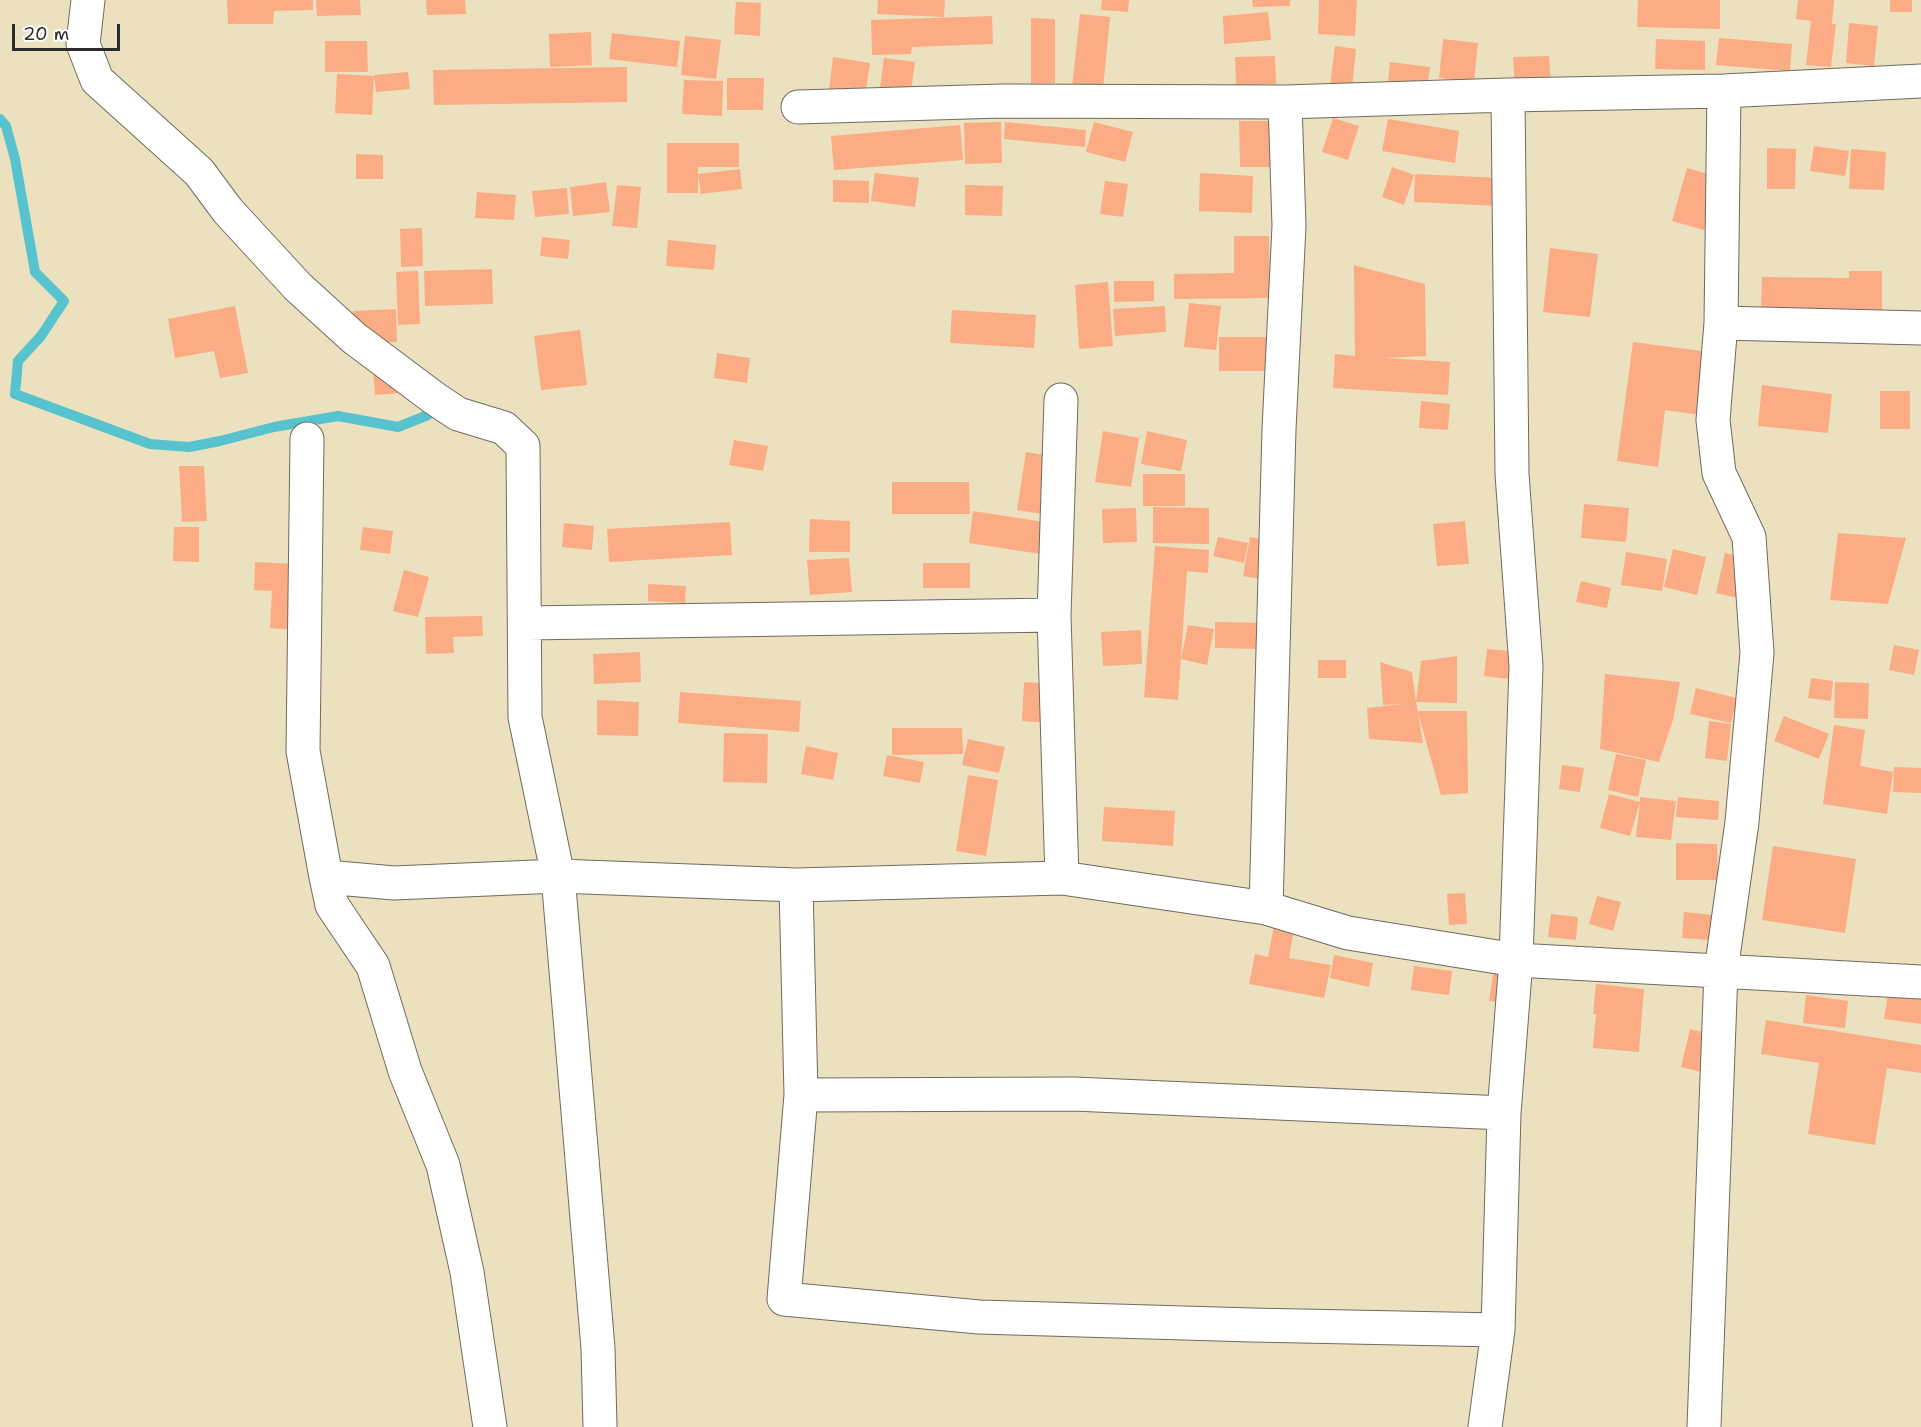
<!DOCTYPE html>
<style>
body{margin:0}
#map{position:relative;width:1921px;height:1427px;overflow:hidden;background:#ebe1bf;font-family:"Shantell Sans",sans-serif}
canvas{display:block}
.scale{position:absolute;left:12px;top:24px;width:108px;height:27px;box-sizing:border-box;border:3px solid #2b2b2b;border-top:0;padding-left:8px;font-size:18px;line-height:21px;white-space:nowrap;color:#2b2b2b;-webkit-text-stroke:4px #fff;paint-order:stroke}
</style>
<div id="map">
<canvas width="1921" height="1427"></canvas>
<div class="scale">20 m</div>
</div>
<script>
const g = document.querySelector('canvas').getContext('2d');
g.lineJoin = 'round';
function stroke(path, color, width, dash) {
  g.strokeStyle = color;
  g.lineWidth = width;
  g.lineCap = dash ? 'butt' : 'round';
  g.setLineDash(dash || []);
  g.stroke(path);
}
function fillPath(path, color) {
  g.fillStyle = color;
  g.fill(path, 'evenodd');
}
const stream = new Path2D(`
 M 0,119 L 6,126 L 15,159 L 35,272 L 64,301 L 41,336 L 18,361 L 15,394 L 150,444 L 189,447 L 220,441 L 274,427 L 338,416 L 398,427 L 428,415`);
const building = new Path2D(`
 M 227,0 L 313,0 L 313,10 L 274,11 L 273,24 L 228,24 Z
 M 316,0 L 360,0 L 361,15 L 317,16 Z
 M 426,0 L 465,0 L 466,14 L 427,15 Z
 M 878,0 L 945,0 L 944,17 L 877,14 Z
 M 1102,0 L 1129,0 L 1128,12 L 1101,10 Z
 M 1252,0 L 1290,0 L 1290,6 L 1253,7 Z
 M 1319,0 L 1357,0 L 1355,36 L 1318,34 Z
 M 1638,0 L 1720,0 L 1720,29 L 1637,27 Z
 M 1798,0 L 1834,0 L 1832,24 L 1836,24 L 1831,67 L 1806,65 L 1811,21 L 1796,19 Z
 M 1890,0 L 1912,0 L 1912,12 L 1890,12 Z
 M 736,2 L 761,3 L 760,36 L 734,34 Z
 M 1268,12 L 1271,40 L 1224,44 L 1223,16 Z
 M 1080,14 L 1110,17 L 1102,99 L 1071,96 Z
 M 992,16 L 993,44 L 912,47 L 911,54 L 872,55 L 871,20 Z
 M 1031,18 L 1055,19 L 1055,83 L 1031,84 Z
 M 1849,23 L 1878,26 L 1874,66 L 1846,63 Z
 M 591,32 L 592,65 L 550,67 L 549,34 Z
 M 612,33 L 680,41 L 677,67 L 609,59 Z
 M 685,36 L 721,40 L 716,79 L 681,75 Z
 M 1719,38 L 1792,44 L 1790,71 L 1716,65 Z
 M 1443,39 L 1478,43 L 1474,82 L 1439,78 Z
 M 1656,39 L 1705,41 L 1705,70 L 1655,69 Z
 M 325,41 L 367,41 L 368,72 L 325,72 Z
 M 1335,46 L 1356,49 L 1352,88 L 1330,85 Z
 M 1275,56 L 1276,84 L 1236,85 L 1235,57 Z
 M 1549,56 L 1551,86 L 1515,87 L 1513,57 Z
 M 833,57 L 870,63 L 864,103 L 828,98 Z
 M 884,58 L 915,62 L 910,99 L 879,95 Z
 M 1390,62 L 1430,67 L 1427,88 L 1388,83 Z
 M 627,67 L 627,102 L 434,105 L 433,70 Z
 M 408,72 L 410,89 L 376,92 L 374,75 Z
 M 337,74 L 374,76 L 372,115 L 335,113 Z
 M 727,78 L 764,78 L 763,110 L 727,110 Z
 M 684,80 L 723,81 L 722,116 L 682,114 Z
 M 1333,118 L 1359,126 L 1348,160 L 1322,152 Z
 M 1388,119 L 1459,131 L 1455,163 L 1382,151 Z
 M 1239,121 L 1278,121 L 1278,167 L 1240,167 Z
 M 1001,122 L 1002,163 L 965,164 L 964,123 Z
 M 1005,122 L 1086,130 L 1085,147 L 1004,139 Z
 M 1094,122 L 1133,132 L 1125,162 L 1086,152 Z
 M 960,125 L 963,160 L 834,170 L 831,136 Z
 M 667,143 L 739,143 L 739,167 L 698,167 L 698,174 L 740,169 L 742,189 L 701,194 L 698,174 L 698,193 L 667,193 Z
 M 1814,146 L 1849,151 L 1845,176 L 1810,171 Z
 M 1767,148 L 1796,149 L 1795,189 L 1767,189 Z
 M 1851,149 L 1886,152 L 1884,190 L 1849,189 Z
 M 356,154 L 383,155 L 383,179 L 356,179 Z
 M 1392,167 L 1414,175 L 1404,205 L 1382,197 Z
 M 1687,168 L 1719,177 L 1704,230 L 1672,221 Z
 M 875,173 L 919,178 L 915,207 L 871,201 Z
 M 1200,173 L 1253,176 L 1252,213 L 1199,211 Z
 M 1415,174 L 1501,178 L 1500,206 L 1414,202 Z
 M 833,180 L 869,181 L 869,203 L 833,202 Z
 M 1105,181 L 1128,184 L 1123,217 L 1100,214 Z
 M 606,182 L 610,212 L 573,216 L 570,187 Z
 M 617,185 L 641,187 L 637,228 L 612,226 Z
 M 965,185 L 1003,186 L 1002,216 L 965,215 Z
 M 567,188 L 569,214 L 535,217 L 532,191 Z
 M 477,192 L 516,195 L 514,220 L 475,218 Z
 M 422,228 L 423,266 L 401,267 L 400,229 Z
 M 1234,236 L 1269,236 L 1270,298 L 1174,299 L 1174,274 L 1234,273 Z
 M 542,237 L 570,240 L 568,259 L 540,256 Z
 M 668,240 L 716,245 L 714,270 L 666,266 Z
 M 1550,248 L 1598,254 L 1590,317 L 1543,312 Z
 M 1354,265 L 1425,284 L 1426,356 L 1385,358 L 1450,362 L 1448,395 L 1333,388 L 1335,354 L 1355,356 Z
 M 492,269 L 493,304 L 425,306 L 424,271 Z
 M 418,271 L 420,324 L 398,325 L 396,272 Z
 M 1849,271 L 1882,271 L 1882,310 L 1761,309 L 1762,277 L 1849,278 Z
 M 1114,281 L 1154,281 L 1154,301 L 1114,302 Z
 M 1108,282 L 1113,346 L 1079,349 L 1075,285 Z
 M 1189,303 L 1221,306 L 1216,350 L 1184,347 Z
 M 235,306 L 248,373 L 220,378 L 214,351 L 175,358 L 168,319 Z
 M 1165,306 L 1166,332 L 1115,336 L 1113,309 Z
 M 396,309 L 397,342 L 354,343 L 353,311 Z
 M 952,310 L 1036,315 L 1034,348 L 950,343 Z
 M 580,330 L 587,385 L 541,390 L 534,336 Z
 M 1219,337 L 1275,337 L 1275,371 L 1219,371 Z
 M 1633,342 L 1709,352 L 1701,415 L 1665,410 L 1658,467 L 1617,461 Z
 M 717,353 L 750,358 L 747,383 L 714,378 Z
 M 397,356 L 400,393 L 375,395 L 372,357 Z
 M 1762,385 L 1832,394 L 1828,433 L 1758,426 Z
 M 1880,391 L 1910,391 L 1910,429 L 1880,429 Z
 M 1421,401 L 1450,404 L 1448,430 L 1419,428 Z
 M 1103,431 L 1139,438 L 1131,487 L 1095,482 Z
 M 1147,431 L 1187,440 L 1181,471 L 1141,464 Z
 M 734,440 L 768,446 L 763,471 L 729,465 Z
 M 1026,452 L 1057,457 L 1048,515 L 1017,510 Z
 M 179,466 L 204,466 L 207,521 L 182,522 Z
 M 1143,474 L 1185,474 L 1185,506 L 1143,506 Z
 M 892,482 L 969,482 L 970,514 L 892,514 Z
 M 1584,504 L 1629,508 L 1626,542 L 1581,538 Z
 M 1153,507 L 1209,508 L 1209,544 L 1153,543 Z
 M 1136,508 L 1137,542 L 1103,543 L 1102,509 Z
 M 973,511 L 1051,523 L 1047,555 L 969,543 Z
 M 810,519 L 850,521 L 850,552 L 809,552 Z
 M 1465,521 L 1469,564 L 1437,566 L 1433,524 Z
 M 730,522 L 732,555 L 609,562 L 607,529 Z
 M 564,523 L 594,526 L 592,550 L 562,547 Z
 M 174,527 L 199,527 L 199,562 L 173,561 Z
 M 363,527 L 393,531 L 390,554 L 360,550 Z
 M 1838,533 L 1906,538 L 1888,604 L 1830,600 Z
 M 1218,537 L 1248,543 L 1244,563 L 1213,556 Z
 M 1250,537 L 1273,541 L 1266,580 L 1243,576 Z
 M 1155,546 L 1209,550 L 1208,573 L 1187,571 L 1178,700 L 1144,697 Z
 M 1673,549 L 1706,557 L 1697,595 L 1664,587 Z
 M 1626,552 L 1667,559 L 1662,591 L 1621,585 Z
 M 1725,553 L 1753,559 L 1743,599 L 1716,593 Z
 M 849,558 L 852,592 L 810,595 L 807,560 Z
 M 255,562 L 297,564 L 294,630 L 270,628 L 272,591 L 254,590 Z
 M 923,563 L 970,563 L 970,588 L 923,588 Z
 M 404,570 L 429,577 L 418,617 L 393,611 Z
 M 1581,581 L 1611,588 L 1607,608 L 1576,602 Z
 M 648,584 L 686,586 L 685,603 L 648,601 Z
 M 482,616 L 483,636 L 453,637 L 454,653 L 426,654 L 425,617 Z
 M 1215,622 L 1265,623 L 1265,649 L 1215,648 Z
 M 1188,625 L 1214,629 L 1207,665 L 1181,659 Z
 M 1141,630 L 1142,664 L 1103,666 L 1101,632 Z
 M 1894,645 L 1919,650 L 1914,675 L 1889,670 Z
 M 1487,649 L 1521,652 L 1518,680 L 1484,676 Z
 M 640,652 L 641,682 L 594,684 L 593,654 Z
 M 1457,656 L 1457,703 L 1416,702 L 1418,711 L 1467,711 L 1468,793 L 1441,795 L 1418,713 L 1423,743 L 1369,739 L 1367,708 L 1401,704 L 1383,705 L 1380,662 L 1412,672 L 1416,702 L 1421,661 Z
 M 1318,660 L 1346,660 L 1346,678 L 1318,678 Z
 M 1605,674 L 1680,682 L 1673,720 L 1659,762 L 1600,749 Z
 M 1811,678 L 1833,681 L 1831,701 L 1808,698 Z
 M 1024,682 L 1052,684 L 1049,723 L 1022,721 Z
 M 1835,682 L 1869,683 L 1868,719 L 1834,718 Z
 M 1696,688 L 1737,698 L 1731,723 L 1690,714 Z
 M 680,692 L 801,701 L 799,732 L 678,723 Z
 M 597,700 L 639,702 L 638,736 L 597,735 Z
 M 1784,716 L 1829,734 L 1819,759 L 1774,741 Z
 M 1709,721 L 1731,724 L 1727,761 L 1705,758 Z
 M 1834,725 L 1865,730 L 1860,766 L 1893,772 L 1887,814 L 1823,804 Z
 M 892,728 L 962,728 L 963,754 L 892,755 Z
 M 724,733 L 768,734 L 767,783 L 723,782 Z
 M 968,739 L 1005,747 L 999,773 L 962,765 Z
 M 806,746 L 838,753 L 833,780 L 801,774 Z
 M 1616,754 L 1646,760 L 1638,797 L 1608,790 Z
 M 887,755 L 924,762 L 920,783 L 883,776 Z
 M 1562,765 L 1584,768 L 1580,792 L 1559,789 Z
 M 1894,767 L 1921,768 L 1921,793 L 1893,792 Z
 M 968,775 L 998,780 L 986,856 L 956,851 Z
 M 1609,794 L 1640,802 L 1640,797 L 1676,801 L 1671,840 L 1636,837 L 1640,802 L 1630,836 L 1600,828 Z
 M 1678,797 L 1719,801 L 1718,820 L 1676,817 Z
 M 1104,807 L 1175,811 L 1173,846 L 1102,841 Z
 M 1676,843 L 1717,844 L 1718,880 L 1676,880 Z
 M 1773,846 L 1856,859 L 1845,933 L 1762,920 Z
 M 1465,893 L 1467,924 L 1449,925 L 1447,894 Z
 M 1597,896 L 1621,902 L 1613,931 L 1589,924 Z
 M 1684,912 L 1712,915 L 1710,940 L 1682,938 Z
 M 1551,914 L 1578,917 L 1576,940 L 1548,937 Z
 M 1275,920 L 1295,924 L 1289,958 L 1331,965 L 1324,998 L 1249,984 L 1255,954 L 1268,957 Z
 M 1334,955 L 1373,963 L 1369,987 L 1330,978 Z
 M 1414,966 L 1452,971 L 1449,995 L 1411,990 Z
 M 1494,969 L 1515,972 L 1510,1004 L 1489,1001 Z
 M 1596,984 L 1644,989 L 1639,1052 L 1593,1048 L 1596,1014 L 1593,1014 Z
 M 1888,994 L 1921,999 L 1921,1024 L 1884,1019 Z
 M 1806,995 L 1848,1001 L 1845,1028 L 1803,1023 Z
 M 1766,1020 L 1921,1045 L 1921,1073 L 1887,1068 L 1875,1145 L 1808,1134 L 1819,1063 L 1761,1054 Z
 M 1690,1029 L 1728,1038 L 1719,1076 L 1681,1067 Z`);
const minor = new Path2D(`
 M 88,0 L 83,44 L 97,80 L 199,172 L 228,211 L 298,287 L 354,338 L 434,398 L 458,414 L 504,428 L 523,446 L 525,717 L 558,876 L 598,1348 L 600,1427
 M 798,107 L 1002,101 L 1285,102 L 1508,95 L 1724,91 L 1921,81
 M 1721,323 L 1921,328
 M 1061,400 L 1054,615 L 1062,878
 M 307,439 L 303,751 L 326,877 L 332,905 L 373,966 L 405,1071 L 443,1165 L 467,1272 L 490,1427
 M 526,623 L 1054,615
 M 326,877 L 394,883 L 558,876 L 796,885 L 1062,878 L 1266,908 L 1348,933 L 1516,960 L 1921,982
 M 796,885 L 801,1095 L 784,1299 L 979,1317 L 1252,1325 L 1498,1330
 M 1266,908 L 1279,429 L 1289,226 L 1285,102
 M 801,1095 L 1074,1094 L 1504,1113
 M 1485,1427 L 1498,1330 L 1504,1113 L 1516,960 L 1526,666 L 1512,474 L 1508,95
 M 1704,1427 L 1721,971 L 1742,822 L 1757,653 L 1749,537 L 1719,473 L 1713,420 L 1721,323 L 1724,91`);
stroke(stream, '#57c3cf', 10);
fillPath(building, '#fbac84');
stroke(minor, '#6e6b5f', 35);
stroke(minor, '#fff', 33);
</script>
